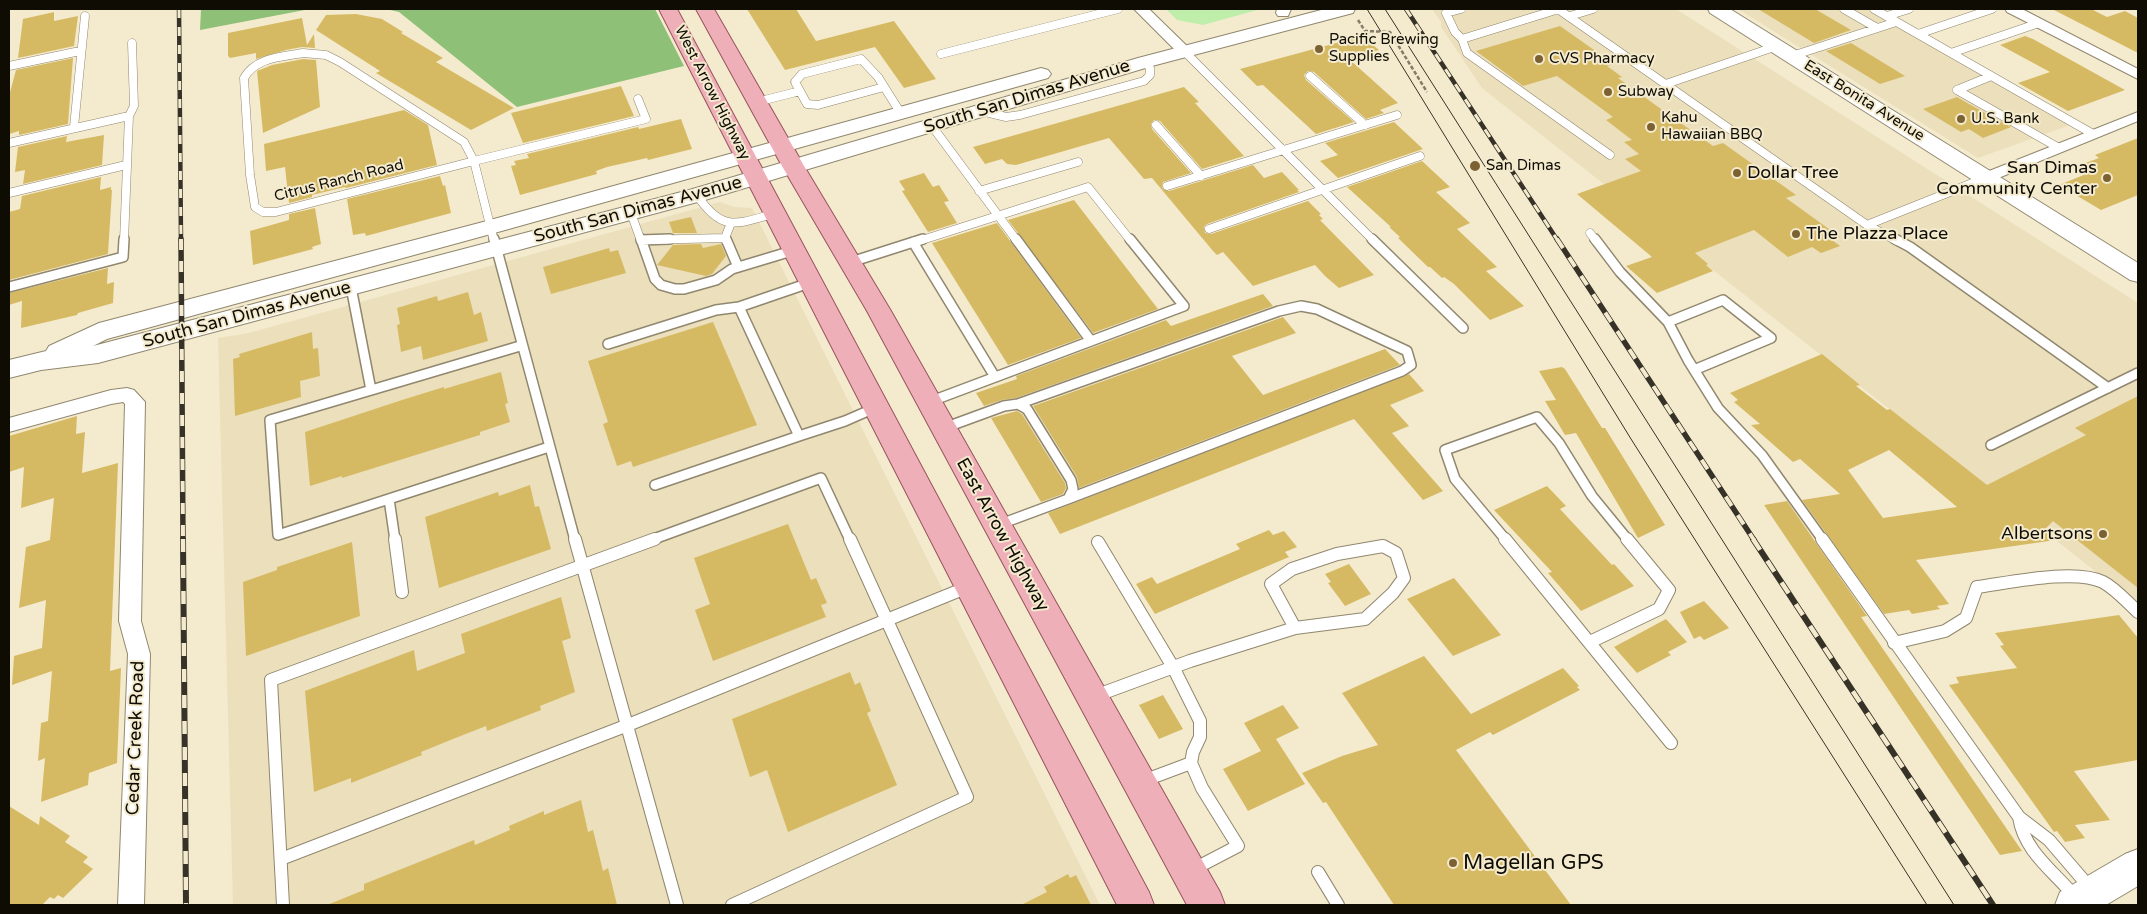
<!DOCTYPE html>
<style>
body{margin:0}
#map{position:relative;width:2147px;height:914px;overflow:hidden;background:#f4ebcf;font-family:"Varela Round",sans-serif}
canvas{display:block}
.frame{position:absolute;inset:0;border:10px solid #0f0c04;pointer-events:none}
</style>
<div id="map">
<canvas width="2147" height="914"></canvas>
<div class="frame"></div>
</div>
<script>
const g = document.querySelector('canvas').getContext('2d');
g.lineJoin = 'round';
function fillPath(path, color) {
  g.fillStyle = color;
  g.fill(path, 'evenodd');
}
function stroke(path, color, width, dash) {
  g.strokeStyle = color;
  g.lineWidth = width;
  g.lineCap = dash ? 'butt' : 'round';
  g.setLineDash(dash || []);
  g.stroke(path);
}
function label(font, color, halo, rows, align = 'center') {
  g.font = font + ' "Varela Round",sans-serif';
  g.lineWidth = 4;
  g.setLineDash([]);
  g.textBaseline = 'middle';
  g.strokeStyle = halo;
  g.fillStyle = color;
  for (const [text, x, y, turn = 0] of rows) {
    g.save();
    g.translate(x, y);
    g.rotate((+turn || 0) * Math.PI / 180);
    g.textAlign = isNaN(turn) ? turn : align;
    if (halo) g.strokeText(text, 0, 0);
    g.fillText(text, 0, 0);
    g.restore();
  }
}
const built = new Path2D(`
 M 1432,9 L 1676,9 L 2138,303 L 2138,605 L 1482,88 L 1441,27 L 1441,22 Z
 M 1738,9 L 1869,9 L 2070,125 L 1978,158 Z
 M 720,202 L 734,207 L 752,208 L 1100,905 L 233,905 L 218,338 L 249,333 Z`);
const green = new Path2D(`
 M 1166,9 L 1261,9 L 1203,25 L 1177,20 Z`);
const forest = new Path2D(`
 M 201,9 L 310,9 L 200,30 Z
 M 386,9 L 655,9 L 684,66 L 517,107 L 399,12 Z`);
const building = new Path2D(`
 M 747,9 L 796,9 L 816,41 L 894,21 L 936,79 L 904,88 L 875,47 L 785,70 Z
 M 1758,9 L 1815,9 L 1851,30 L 1814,43 Z
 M 2052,9 L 2091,9 L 2107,17 L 2125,11 L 2138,18 L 2138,53 Z
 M 54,12 L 54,21 L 78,16 L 74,46 L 18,58 L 23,19 Z
 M 356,14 L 382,19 L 403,32 L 401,33 L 443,58 L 436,62 L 514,108 L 471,130 L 376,73 L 380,71 L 316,30 L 326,15 Z
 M 302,18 L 307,45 L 314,34 L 315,48 L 302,47 L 286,50 L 256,59 L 256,53 L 230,58 L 228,56 L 228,33 Z
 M 1560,26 L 1614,64 L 1607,66 L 1622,77 L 1618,78 L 1654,104 L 1713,146 L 1723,143 L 1796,195 L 1786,198 L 1840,237 L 1832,240 L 1840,246 L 1821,253 L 1812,247 L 1788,257 L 1754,230 L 1695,253 L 1708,264 L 1706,265 L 1713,271 L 1657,293 L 1626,266 L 1652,257 L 1577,194 L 1641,171 L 1625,159 L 1639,154 L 1624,142 L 1632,140 L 1606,120 L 1613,117 L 1557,76 L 1523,86 L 1476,51 Z
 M 1362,36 L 1379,50 L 1349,59 L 1398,103 L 1380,110 L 1384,113 L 1366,119 L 1314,72 L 1308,71 L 1304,75 L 1306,80 L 1354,122 L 1316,134 L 1263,85 L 1257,86 L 1240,69 Z
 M 2025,36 L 2033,39 L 2125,90 L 2068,111 L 2018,83 L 2050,72 L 2000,45 Z
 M 1851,43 L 1905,76 L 1880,84 L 1826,51 Z
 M 73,58 L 68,124 L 19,135 L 19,131 L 9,134 L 9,96 L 16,70 Z
 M 303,59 L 316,60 L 320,107 L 263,133 L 257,71 L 272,65 Z
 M 621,86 L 634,116 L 523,143 L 511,113 Z
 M 1184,87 L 1199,102 L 1195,103 L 1244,156 L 1202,169 L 1160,121 L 1154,120 L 1151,124 L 1152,129 L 1191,173 L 1163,182 L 1162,187 L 1164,190 L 1169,191 L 1253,165 L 1264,178 L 1282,172 L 1299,190 L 1297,190 L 1299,192 L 1207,224 L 1204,227 L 1205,233 L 1211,234 L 1308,201 L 1321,214 L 1319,215 L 1323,219 L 1320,220 L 1374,275 L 1339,288 L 1325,276 L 1315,265 L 1253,286 L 1223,252 L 1217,255 L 1213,251 L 1152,178 L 1144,179 L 1109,138 L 1016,165 L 1007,164 L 1002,159 L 985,164 L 973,147 Z
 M 1957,97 L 1969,104 L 2011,127 L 1983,138 L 1969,129 L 1961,132 L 1923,109 Z
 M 404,110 L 428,125 L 437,165 L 346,188 L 345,187 L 312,195 L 312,197 L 289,203 L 285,167 L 266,171 L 264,144 Z
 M 681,119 L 692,149 L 648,160 L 647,158 L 607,167 L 596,171 L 597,174 L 520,195 L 511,166 L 516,165 L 514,161 L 529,158 L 527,154 L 638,127 L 639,129 Z
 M 1394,122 L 1423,149 L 1338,178 L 1320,161 L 1338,155 L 1325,143 Z
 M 104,135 L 102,165 L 23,184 L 25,170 L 15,172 L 18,147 L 67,136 L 66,142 Z
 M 2138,138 L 2138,195 L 2101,210 L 2059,185 L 2091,172 L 2080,165 L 2099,158 L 2095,155 Z
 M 1422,161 L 1450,187 L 1436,192 L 1470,223 L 1457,229 L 1497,267 L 1486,271 L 1524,306 L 1490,320 L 1454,284 L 1444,277 L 1442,278 L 1430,267 L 1428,267 L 1398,238 L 1400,237 L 1389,227 L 1391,227 L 1347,187 Z
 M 924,173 L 933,187 L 939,185 L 949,201 L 944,202 L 957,223 L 928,232 L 902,191 L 905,190 L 899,181 Z
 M 440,176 L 443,186 L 445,185 L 451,213 L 366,236 L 365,233 L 353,235 L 347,199 Z
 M 101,177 L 100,190 L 111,187 L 111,190 L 112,190 L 108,254 L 9,280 L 9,212 L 20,209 L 22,196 Z
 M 1074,200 L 1158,309 L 1093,333 L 1008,220 Z
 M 315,208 L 321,244 L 312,247 L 313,249 L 253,265 L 250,231 L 289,220 L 289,214 Z
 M 691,217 L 697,233 L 673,233 L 669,222 Z
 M 997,223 L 1081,338 L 1008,365 L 932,243 Z
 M 701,244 L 703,248 L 721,244 L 726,256 L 712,274 L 706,276 L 657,265 L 673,245 Z
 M 609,248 L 610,252 L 618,250 L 626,273 L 551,294 L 543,267 Z
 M 108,268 L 107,284 L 114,282 L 113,303 L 78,313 L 77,315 L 21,328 L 22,301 L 9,305 L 9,293 Z
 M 468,292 L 474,315 L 481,312 L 488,341 L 423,360 L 421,346 L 401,352 L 397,325 L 400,324 L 397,308 L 437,296 L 438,301 Z
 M 1263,294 L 1273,306 L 1016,398 L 1002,400 L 984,406 L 976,393 L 1017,379 L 1016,376 L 1166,320 L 1171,326 Z
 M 1283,317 L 1296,333 L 1232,356 L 1263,395 L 1385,349 L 1400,365 L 1079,488 L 1077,477 L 1033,406 Z
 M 713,322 L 757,425 L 633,467 L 631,461 L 617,466 L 603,424 L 608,422 L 588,361 Z
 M 312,332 L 313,349 L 318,348 L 320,376 L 300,381 L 301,397 L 235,416 L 233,359 L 240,357 L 239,354 Z
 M 1822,354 L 1860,385 L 1856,386 L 1887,410 L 1890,409 L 1987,485 L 2086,435 L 2075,428 L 2138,396 L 2138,588 L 2053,521 L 2046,528 L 2056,540 L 1916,560 L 1949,604 L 1937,606 L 1940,609 L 1912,614 L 1909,610 L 1884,614 L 1802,500 L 1840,494 L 1800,459 L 1793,462 L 1751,425 L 1760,424 L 1734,402 L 1738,400 L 1730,393 ZM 1889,450 L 1957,507 L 1883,518 L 1848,470 Z
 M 1562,367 L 1565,369 L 1602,428 L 1605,428 L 1665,525 L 1638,538 L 1576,433 L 1565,435 L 1545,401 L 1556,400 L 1539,371 Z
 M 501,372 L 508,403 L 505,404 L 510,422 L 480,432 L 480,435 L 342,478 L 342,476 L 310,486 L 305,432 L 402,400 L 444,387 L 444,389 Z
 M 1409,374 L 1424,391 L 1390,405 L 1409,426 L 1392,433 L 1443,491 L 1423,500 L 1354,419 L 1060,534 L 1048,513 Z
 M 1017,411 L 1022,414 L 1065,483 L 1066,488 L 1063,494 L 1041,502 L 991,418 Z
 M 77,416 L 76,434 L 85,432 L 82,473 L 118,463 L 110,671 L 121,668 L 117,763 L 89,773 L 88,785 L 41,802 L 45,758 L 38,761 L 41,723 L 48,721 L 52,671 L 12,685 L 14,656 L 42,648 L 46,600 L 19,608 L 26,547 L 50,540 L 54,498 L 21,508 L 24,467 L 9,472 L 9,436 Z
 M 530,485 L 535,507 L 539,506 L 551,549 L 439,588 L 425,517 L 498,492 L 499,496 Z
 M 1547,486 L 1566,506 L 1560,509 L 1612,565 L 1614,564 L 1634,586 L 1581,611 L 1548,573 L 1552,572 L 1494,510 Z
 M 1787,501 L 1867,616 L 1861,617 L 2022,851 L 2000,855 L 1764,505 Z
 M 788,524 L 811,580 L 816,578 L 827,603 L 821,605 L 826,617 L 713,661 L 695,610 L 710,604 L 694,558 Z
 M 1269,530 L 1273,535 L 1284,531 L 1297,547 L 1285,552 L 1289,557 L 1155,614 L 1136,584 L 1152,577 L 1157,584 L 1240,549 L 1236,544 Z
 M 352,542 L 360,616 L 246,656 L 243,582 L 277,570 L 277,567 Z
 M 1349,564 L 1371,594 L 1345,606 L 1328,583 L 1331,582 L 1325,574 Z
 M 1454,578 L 1501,635 L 1453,656 L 1407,599 Z
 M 561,597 L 571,638 L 562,641 L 575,692 L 540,706 L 541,710 L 487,731 L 486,726 L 453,739 L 421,752 L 422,755 L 351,783 L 351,778 L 314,792 L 305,691 L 414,650 L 417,671 L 465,653 L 461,634 Z
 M 1704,601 L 1729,628 L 1704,640 L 1700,636 L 1694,639 L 1680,612 Z
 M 2119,615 L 2138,638 L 2138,760 L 2074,771 L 2110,820 L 2075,825 L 2085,838 L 2065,842 L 2057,831 L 2054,832 L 1949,685 L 1959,683 L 1956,677 L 2017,668 L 2000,646 L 2004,645 L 1995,633 Z
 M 1666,619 L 1687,642 L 1668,652 L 1671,655 L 1637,673 L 1614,647 Z
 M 1424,656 L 1471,714 L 1563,668 L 1579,686 L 1577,687 L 1580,690 L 1493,735 L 1490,732 L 1456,750 L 1571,905 L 1394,905 L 1326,802 L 1323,803 L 1302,773 L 1342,756 L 1378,745 L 1342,693 Z
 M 850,672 L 855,685 L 860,682 L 871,711 L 867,713 L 897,785 L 788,832 L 767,770 L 750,777 L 732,719 Z
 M 1163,695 L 1183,729 L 1159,739 L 1139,705 Z
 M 1283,705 L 1299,728 L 1276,739 L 1305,784 L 1248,811 L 1223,769 L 1261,751 L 1244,723 Z
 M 581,800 L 588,832 L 593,830 L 603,871 L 608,868 L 617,905 L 327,905 L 364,890 L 364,884 L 474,840 L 475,845 L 510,830 L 509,826 L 544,811 L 544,815 Z
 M 9,806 L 39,825 L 40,816 L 70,836 L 65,842 L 88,857 L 83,862 L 93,869 L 63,898 L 58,895 L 54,899 L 50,897 L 42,905 L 9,905 Z
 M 1068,874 L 1070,878 L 1076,875 L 1091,905 L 1021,905 L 1047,892 L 1044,887 Z`);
const path = new Path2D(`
 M 1358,20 L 1365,31 L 1390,32 L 1427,92`);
const laneFar2 = new Path2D(`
 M 1461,9 L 1446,13 L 1455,32 L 1462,39 L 1559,9
 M 1558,9 L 1867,225 L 1897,241
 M 1844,9 L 1877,28
 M 1874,9 L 2093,134
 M 1570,16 L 1593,9
 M 1887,16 L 1909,9
 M 1918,34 L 1992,9
 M 1462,39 L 1467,53 L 1610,155
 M 1185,52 L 1374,241
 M 303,53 L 326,55 L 340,62 L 464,142 L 474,161 L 276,212 L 263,212 L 255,207 L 250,175 L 244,78 C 256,57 282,57 303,53 Z
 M 1951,53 L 2039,23
 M 941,54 L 1118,9
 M 1792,56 L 1896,22
 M 9,66 L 80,51
 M 1310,76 L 1365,125
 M 1666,84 L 1777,46
 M 884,87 L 818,105 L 807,104 L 795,82 L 802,74 L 861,59 L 878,77 L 900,112
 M 1957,90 L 2059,148
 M 1957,90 L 1991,76
 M 757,102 L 800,91
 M 981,111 L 1006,117 L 1020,115 L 1144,81 L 1150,75 L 1150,68 L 1145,62
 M 1156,125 L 1201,176
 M 932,126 L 1017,241
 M 74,127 L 85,16
 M 9,143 L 129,116
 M 1167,186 L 1397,115
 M 979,191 L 1078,162
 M 9,193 L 126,165
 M 697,195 C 722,233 737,224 776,213
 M 631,213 L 641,241
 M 1867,225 L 1985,178
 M 1209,229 L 1420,156
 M 1590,233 L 1596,241
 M 641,240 L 725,238
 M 124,241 L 129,116 L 134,106 L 132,43
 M 494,241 L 474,161 L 646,119 L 638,99
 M 726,241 L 725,238 L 731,223
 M 919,241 L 1088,187 L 1131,241`);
const laneFar1 = new Path2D(`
 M 494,239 L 575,540
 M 641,239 L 655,279 L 661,285 L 675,289 L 684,289 L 716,280 L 732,269 L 795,250
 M 726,239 L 738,267
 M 1016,239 L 1091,341
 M 1372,239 L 1463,328
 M 1595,239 L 1620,272 L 1668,322 L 1688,360 L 1718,408 L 1762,455 L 1823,540
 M 1895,239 L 1910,247 L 2108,388
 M 641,240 L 670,239
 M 913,242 L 995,377
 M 851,262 L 923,239
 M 812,282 L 739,307 L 799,436 L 845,421 L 877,407
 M 9,287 L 123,257 L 124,239
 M 351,287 L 371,390
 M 1668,322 L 1723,300 L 1771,338 L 1694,370
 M 608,344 L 716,310 L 739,307
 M 520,346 L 270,420 L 278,535 L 549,447
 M 929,402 L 1184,306 L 1130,239
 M 1018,404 L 1279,311 L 1301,306 L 1317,309 L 1407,351 L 1411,365 L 1402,371 L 1068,499
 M 944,428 L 1004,406 L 1018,404 L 1027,409 L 1071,480 L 1073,489 L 1068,499 L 998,525
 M 1991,445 L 2138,373
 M 655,485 L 799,436
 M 389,499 L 395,540
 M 651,540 L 821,478 L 850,540
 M 1506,540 L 1455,479 L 1445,450 L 1537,417 L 1559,443 L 1592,496 L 1628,540`);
const lane = new Path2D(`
 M 395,539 L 402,592
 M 575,539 L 677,905
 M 1505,539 L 1671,743
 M 1822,539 L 2019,817
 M 1098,542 L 1173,667 L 1200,721 L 1200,737 L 1193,752 L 1191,763 L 1202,788 L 1238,846 L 1192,870
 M 1383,546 L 1396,553 L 1404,578 L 1393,593 L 1365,619 L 1295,628 L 1271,584 L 1292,569 L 1337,554 Z
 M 1590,642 L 1659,609 L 1669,590 L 1627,539
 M 1894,643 L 1945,631 L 1966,618 L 1977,587 C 2008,583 2075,568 2103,582 C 2116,589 2127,602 2138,612
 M 1095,696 L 1190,661 L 1295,628
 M 1143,781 L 1191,763
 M 281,859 L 628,725 L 968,587
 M 1318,872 L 1338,905
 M 2076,898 C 2055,872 2024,852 2019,817 L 2049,840 L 2091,889
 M 283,905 L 271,680 L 655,539
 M 732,905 L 967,797 L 850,539`);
const street = new Path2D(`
 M 1134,9 L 1149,9 L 1190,49 L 1192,52 L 1190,55 L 1180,55 Z
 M 1277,9 L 1291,9 L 1288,16 L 1278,16 L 1276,13 Z
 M 2005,9 L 2022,9 L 2138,69 L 2138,79 L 2007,12 Z
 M 2138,112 L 2138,121 L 1991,181 L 1979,181 L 1977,178 L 1979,175 Z
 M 127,388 L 134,390 L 145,402 L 141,621 L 150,654 L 144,905 L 118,905 L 128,654 L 119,621 L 125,404 L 123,402 L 111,404 L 9,432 L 9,418 L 111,390 Z`);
const secondary = new Path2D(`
 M 1325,9 L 1355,9 L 1353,13 L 1152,66 L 705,200 L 98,363 L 41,370 L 9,378 L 9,360 L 46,351 L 49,346 L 99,323 L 483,222 L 1034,70 L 1041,68 L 1048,70 L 1051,74 L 1048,78 L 498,232 L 107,339 L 93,346 L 689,190 L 1138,58 Z
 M 1708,9 L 1730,9 L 2138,263 L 2138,282 L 2130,280 L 1710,13 Z
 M 2138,849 L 2138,886 L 2106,905 L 2055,905 L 2060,892 L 2125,854 Z`);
const primary = new Path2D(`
 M 659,9 L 677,9 L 1149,892 L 1154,905 L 1117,905 Z
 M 696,9 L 714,9 L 804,166 L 891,311 L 1220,892 L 1225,905 L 1187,905 L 867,311 L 782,166 Z`);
const tram = new Path2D(`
 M 1367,9 L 1631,439 L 1927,905
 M 1385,9 L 1954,905`);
const railFar2 = new Path2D(`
 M 179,9 L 181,241
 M 1406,9 L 1558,241`);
const railFar1 = new Path2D(`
 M 181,239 L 183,540
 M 1557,239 L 1754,540`);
const rail = new Path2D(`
 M 183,539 L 186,905
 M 1753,539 L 1993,905`);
const markers = [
 [1319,49,5,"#7c6233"],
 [1539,59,5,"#7c6233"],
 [1608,92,5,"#7c6233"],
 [1961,119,5,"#7c6233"],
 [1651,127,5,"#7c6233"],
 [1475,166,6,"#7c6233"],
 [1737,173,5,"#7c6233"],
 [2107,178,5,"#7c6233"],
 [1796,234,5,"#7c6233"],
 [2103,534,5,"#7c6233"],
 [1453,863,5,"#7c6233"]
];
const farPoinames = [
 ["Pacific Brewing",1329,40],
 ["Supplies",1329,57],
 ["CVS Pharmacy",1549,59],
 ["Subway",1618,92],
 ["Kahu",1661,118],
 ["Hawaiian BBQ",1661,135],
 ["U.S. Bank",1971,119],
 ["San Dimas",1486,166]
];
const farStreetnames = [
 ["West Arrow Highway",712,93,63],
 ["East Bonita Avenue",1864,101,32],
 ["Citrus Ranch Road",339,181,-14]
];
const streetNames = [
 ["South San Dimas Avenue",1027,97,-17],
 ["South San Dimas Avenue",638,210,-15],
 ["South San Dimas Avenue",247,315,-15],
 ["East Arrow Highway",1002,535,61],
 ["Cedar Creek Road",136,738,-88]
];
const poiNames = [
 ["San Dimas",2097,168],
 ["Community Center",2097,189],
 ["Dollar Tree",1747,173,"left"],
 ["The Plazza Place",1806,234,"left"],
 ["Albertsons",2093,534]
];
const nearPoinames = [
 ["Magellan GPS",1463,863]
];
fillPath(built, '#ebdfbc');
fillPath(green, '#bfeeaa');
fillPath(forest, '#8fc077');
fillPath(building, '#d6ba63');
stroke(laneFar2, '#90876e', 9);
stroke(laneFar1, '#90876e', 12);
stroke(lane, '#90876e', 14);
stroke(street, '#90876e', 2);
stroke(secondary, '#90876e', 2);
stroke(primary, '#98545b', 2);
stroke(path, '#827c6a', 2.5, [4, 2]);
stroke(laneFar2, '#fff', 8);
stroke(laneFar1, '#fff', 9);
stroke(lane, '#fff', 12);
fillPath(street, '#fff');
fillPath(secondary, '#fff');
fillPath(primary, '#eeafb9');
stroke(tram, '#363227', 1);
stroke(railFar2, '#363227', 4.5);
stroke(railFar1, '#363227', 5.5);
stroke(rail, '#363227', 6);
stroke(railFar2, '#f4ebcf', 3, [9]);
stroke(railFar1, '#f4ebcf', 4, [11]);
stroke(rail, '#f4ebcf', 4.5, [13]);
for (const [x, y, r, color] of markers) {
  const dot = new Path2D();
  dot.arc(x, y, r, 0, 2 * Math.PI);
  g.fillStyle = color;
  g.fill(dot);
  stroke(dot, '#f4ebcf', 2);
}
label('15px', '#0f0c04', '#f4ebcf', farPoinames, 'left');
label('15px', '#0f0c04', '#f4ebcf', farStreetnames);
label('18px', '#0f0c04', '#f4ebcf', streetNames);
label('18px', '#0f0c04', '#f4ebcf', poiNames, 'right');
label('21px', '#0f0c04', '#f4ebcf', nearPoinames, 'left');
</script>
